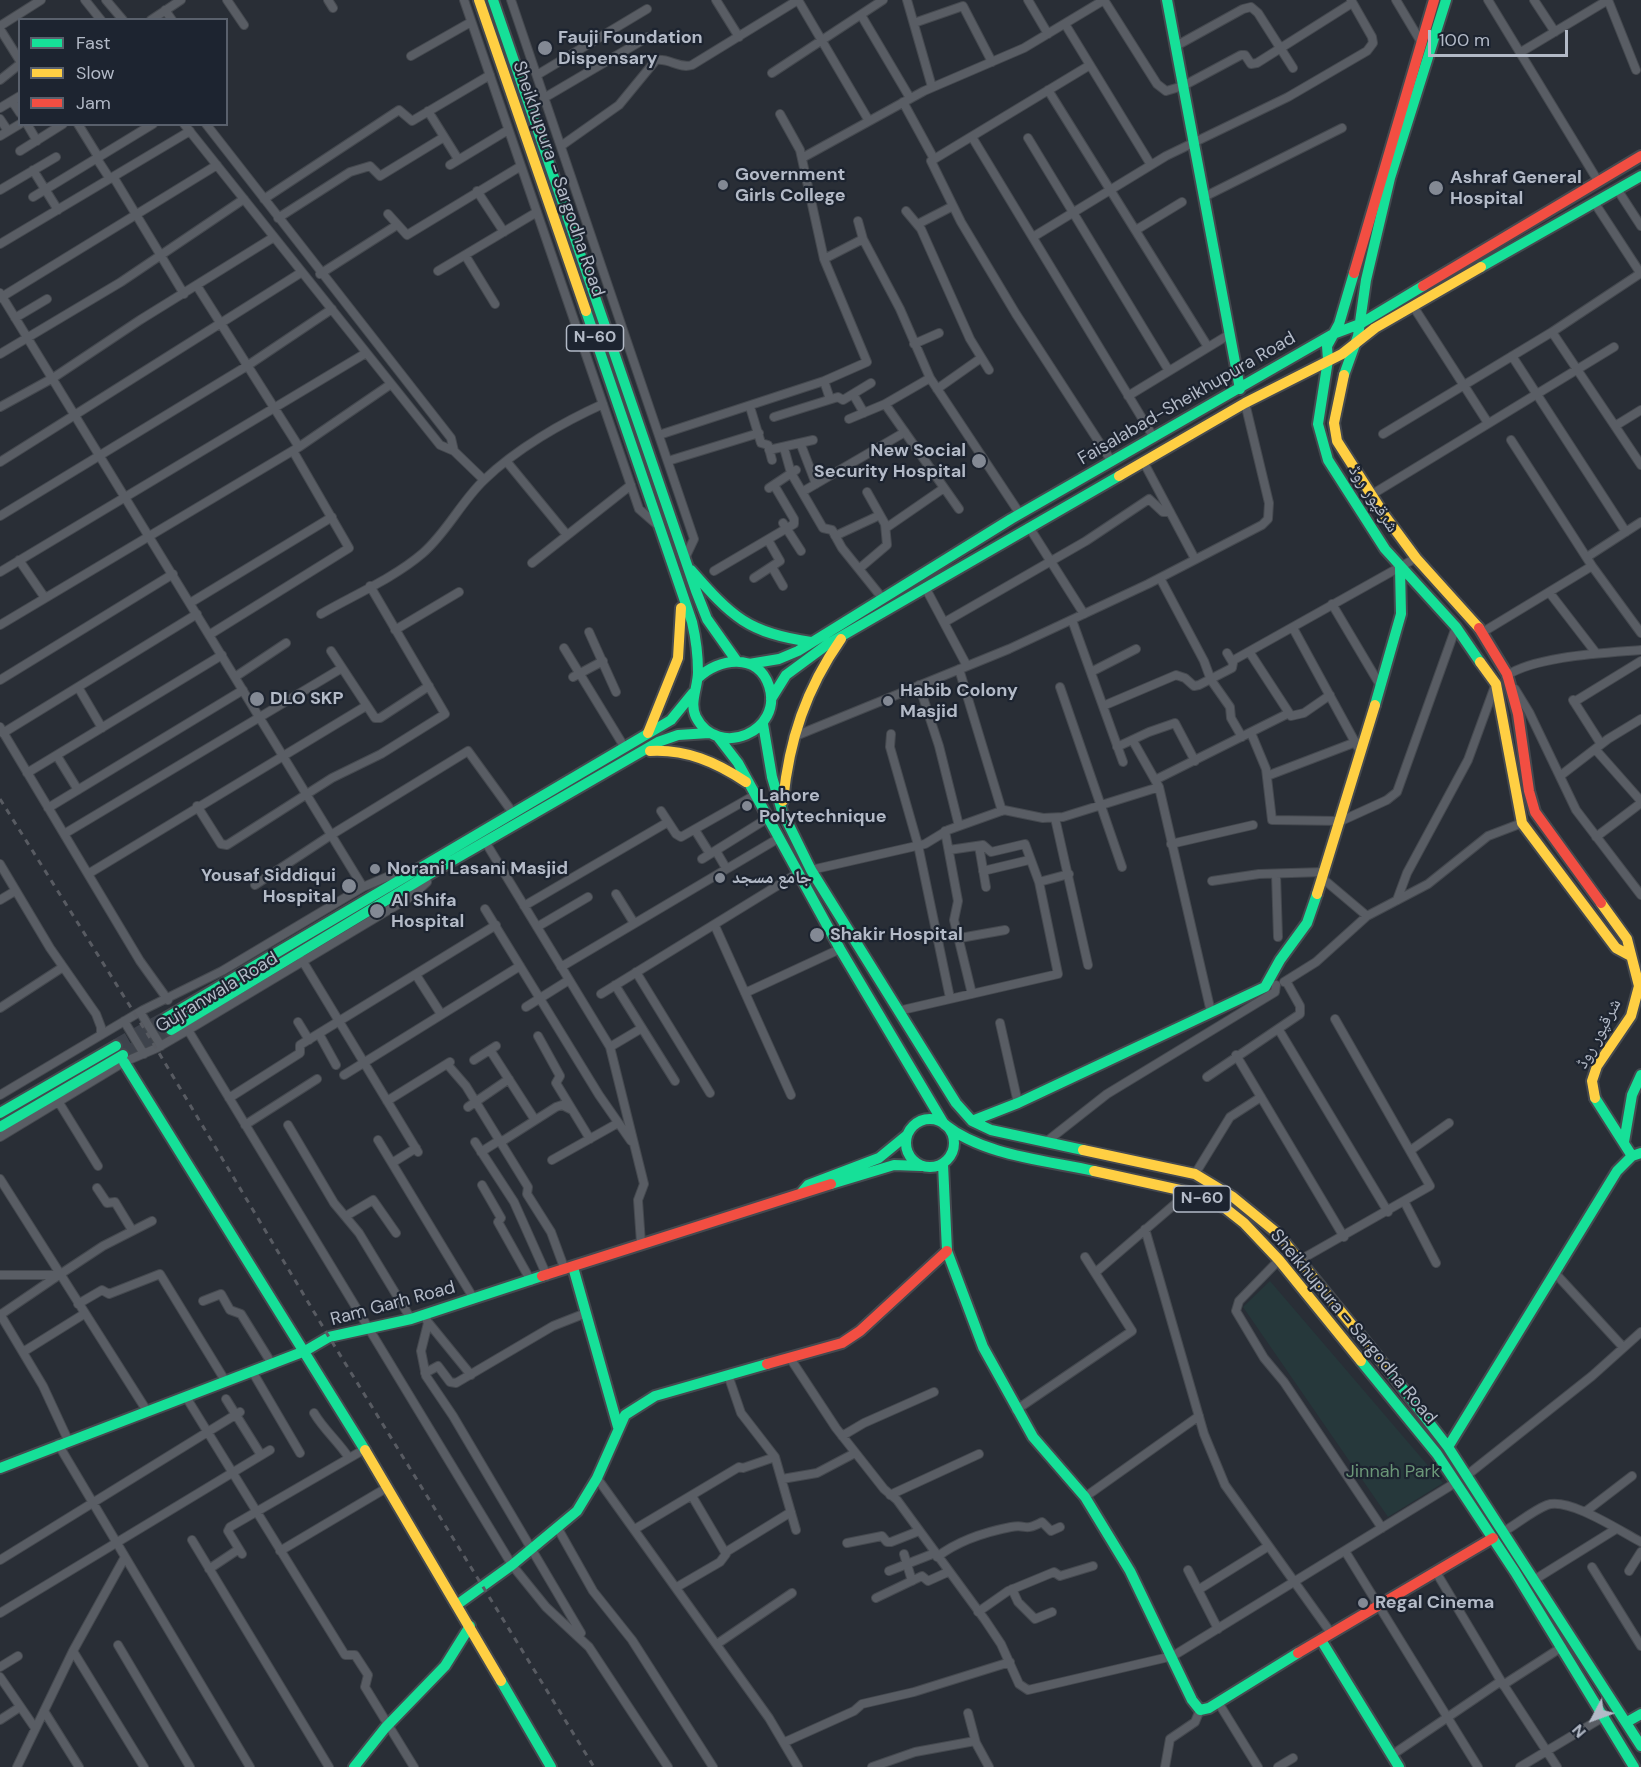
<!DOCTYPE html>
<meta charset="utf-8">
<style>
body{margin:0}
#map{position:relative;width:1641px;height:1767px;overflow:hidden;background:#292e36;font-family:"DM Sans",sans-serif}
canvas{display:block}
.legend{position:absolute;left:18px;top:18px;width:210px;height:108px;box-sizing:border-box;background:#1d2430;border:2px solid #59606c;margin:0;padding:8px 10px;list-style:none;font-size:18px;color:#b3bac7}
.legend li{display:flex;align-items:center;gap:12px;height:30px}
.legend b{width:30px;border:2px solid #59606c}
.north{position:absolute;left:1563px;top:1689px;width:60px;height:60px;-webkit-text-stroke:4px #1d2430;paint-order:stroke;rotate:229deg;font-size:16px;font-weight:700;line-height:24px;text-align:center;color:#b3bac7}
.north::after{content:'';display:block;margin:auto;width:21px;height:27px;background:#b3bac7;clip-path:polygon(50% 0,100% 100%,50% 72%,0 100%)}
.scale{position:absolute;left:1428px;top:30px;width:140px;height:27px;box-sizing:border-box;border:3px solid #b3bac7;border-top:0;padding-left:8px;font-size:18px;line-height:21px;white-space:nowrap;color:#b3bac7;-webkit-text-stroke:4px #1d2430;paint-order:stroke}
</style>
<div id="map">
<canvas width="1641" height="1767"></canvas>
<ul class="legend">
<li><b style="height:8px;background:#16e098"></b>Fast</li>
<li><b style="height:8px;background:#ffcf43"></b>Slow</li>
<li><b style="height:8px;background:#f24e42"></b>Jam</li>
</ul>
<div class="north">N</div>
<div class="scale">100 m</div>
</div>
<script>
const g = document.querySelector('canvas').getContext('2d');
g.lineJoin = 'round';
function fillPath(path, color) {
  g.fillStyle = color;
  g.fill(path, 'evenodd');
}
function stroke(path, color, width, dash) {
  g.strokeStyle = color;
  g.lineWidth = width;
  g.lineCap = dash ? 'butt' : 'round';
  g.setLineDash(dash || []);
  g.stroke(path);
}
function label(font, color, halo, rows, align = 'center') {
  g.font = font + ' "DM Sans","Noto Naskh Arabic",sans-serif';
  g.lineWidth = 4.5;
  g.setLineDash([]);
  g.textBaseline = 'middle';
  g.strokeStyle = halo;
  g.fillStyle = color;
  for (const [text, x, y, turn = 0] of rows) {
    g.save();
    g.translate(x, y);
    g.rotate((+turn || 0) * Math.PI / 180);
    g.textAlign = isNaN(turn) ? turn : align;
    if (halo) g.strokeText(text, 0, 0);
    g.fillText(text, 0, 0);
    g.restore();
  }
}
const green = new Path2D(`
 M 1270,1281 L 1443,1483 L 1388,1517 L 1243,1307 Z`);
const highwayTunnel = new Path2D(`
 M 116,1046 L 166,1018
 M 123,1055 L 171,1030`);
const street = new Path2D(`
 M 85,0 L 101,20
 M 106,0 L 123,20
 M 227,0 L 244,25
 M 328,0 L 333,8
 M 464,0 L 639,509 L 655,523
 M 511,0 L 694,539 L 685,558
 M 716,0 L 739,37
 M 798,0 L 869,121
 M 907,0 L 932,87
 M 1028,0 L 1048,34
 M 1104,0 L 1157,84 L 1166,91 L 1183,86 L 1241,55 L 1245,55 L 1251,64 L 1257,63 L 1352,3
 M 1396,0 L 1421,42
 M 1488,0 L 1598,181
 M 1534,0 L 1555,32
 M 1608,0 L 1636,70
 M 165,10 L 172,20
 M 861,15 L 910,98
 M 151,20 L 181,0
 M 914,23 L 963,6 L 992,62
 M 1065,24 L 1151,165
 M 0,26 L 41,0
 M 0,29 L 20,61
 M 1176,46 L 1243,9 L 1251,7 L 1258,13 L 1293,68
 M 1521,52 L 1608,0
 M 411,56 L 471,22
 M 1090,65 L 931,161 L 961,222 L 1016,314 L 1112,462
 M 772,73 L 883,0
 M 537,75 L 647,9
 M 0,80 L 20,64
 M 1048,90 L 1208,347
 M 544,98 L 648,37
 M 12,101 L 20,113
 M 903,102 L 933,157
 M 0,108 L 20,96
 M 428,111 L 458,159
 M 0,119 L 8,131
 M 27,124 L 37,141
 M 78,124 L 99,158
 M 184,124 L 440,445 L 454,451 L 484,480
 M 206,124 L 451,438 L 454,451
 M 0,136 L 20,124
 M 972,137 L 1154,438
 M 1028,138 L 1169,371
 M 561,146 L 619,105 L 656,60 C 670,58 679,69 692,65 L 798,0
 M 20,151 L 63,124
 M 802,158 L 924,91 L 1024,48 L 1104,0
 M 97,159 L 110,179
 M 450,165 L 508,130
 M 33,170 L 58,210
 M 114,178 L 184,294
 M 1617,189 L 1641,226
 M 0,190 L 56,157
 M 477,191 L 504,232
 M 33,197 L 153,124
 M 1204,197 L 1342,128
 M 264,199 L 399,110 L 412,121 L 490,75
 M 1594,202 L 1641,274
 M 906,211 L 921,229 L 970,339 L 989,370
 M 388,214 L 407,235 L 521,166
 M 278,218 L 350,172 L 370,166 L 380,176 L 444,137
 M 858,221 L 863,239 L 900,309 L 930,378 L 1020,514
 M 918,224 L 953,206
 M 1136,230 L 1182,202
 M 1033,237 L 1166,156 L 1288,97 L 1367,51 L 1373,43 L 1372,37 L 1351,0
 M 0,244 L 190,131
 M 465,255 L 495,304
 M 824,259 L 863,239
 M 438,271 L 537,212
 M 320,274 L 397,225
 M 197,286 L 299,447
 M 0,293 L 363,887
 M 0,298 L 217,165
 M 1413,306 L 1488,423
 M 15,318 L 47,299
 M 1552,332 L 1641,465
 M 914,344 L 939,333
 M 0,354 L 121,282 L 244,199
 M 1512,356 L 1626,532
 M 824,381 L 830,399
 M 937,389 L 981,358
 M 853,394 L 864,413
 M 1128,396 L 1230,334
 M 885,404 L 959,509
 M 0,407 L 53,378 L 140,320 L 274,237
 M 750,407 L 761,443 L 768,445 L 772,460
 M 774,417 L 838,397 L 843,400 L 871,383
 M 849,419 L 885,404 L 930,378
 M 1615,426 L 1641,410
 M 1383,434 L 1552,332 L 1641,273
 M 659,435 L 824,381 L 867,362 L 824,259 L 800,150 L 780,114
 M 1511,440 L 1592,566 L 1641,633
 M 801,445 L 816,484
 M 784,448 L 791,473 L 823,528 L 832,530 L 842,548 L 883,599
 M 769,450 L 813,440
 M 668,461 L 759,433
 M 1143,461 L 1195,559
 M 0,462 L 302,272
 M 507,462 L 567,535
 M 769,488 L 796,470
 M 802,492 L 905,432
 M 1371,495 L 1614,347
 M 0,516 L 247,366 L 332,309
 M 783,523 L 801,551
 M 1029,527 L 1084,614
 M 886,528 L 944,488
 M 835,536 L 880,515
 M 1587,557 L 1641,522
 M 19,560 L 45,598
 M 532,563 L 631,485
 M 772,567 L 783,586
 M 860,568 L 887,545 L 885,524 L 867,492
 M 714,571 L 794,524 L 794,519 L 774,485
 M 0,572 L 366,353
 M 754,578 L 780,561 L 768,540
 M 1160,578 L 1204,661 L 1211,680 L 1230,707 L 1231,718 L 1242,737
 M 925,587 L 967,666
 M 1549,592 L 1596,653
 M 190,603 L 332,517
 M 1332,604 L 1380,685
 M 321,614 C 354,595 394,578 423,553 C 447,532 461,502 484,480 C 516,449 563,422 603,404
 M 1072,620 L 1123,762
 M 945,622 L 1086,541 L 1149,499 L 1163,512 L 1170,512
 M 0,625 L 299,447 L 391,384
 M 1293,628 L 1361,753
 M 395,630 L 459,592
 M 589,632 L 616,692
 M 1483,632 L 1592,566
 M 209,635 L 349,548 L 293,451
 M 564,648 L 625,748
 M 331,651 L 375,718 L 380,718 L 429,686
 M 1250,653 L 1291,716 L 1304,713 L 1330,695
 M 1232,661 L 1416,558
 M 959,669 L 1002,811
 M 1091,672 L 1136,649
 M 1506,676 C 1535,656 1605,653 1641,650
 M 235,677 L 286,643
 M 573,677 L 603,661
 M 0,680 L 173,574
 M 919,685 L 939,746 L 959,826
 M 78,687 L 102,728
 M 1060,687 L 1122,867
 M 1515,689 L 1529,712 L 1576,810 L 1641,895
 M 1573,700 L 1601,744
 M 1574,702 L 1641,661
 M 1103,706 L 1176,675 L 1185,678 L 1194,686 L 1199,685 L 1232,668 L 1233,663 L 1227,653
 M 0,727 L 140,961 L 168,1000
 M 3,733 L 197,614
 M 1251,733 L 1266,769 L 1272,820 L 1341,821 L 1387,800 L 1397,792 L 1456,627
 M 891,734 L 890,747 L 918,845 L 950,998
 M 793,737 L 1009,649 L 1148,584 L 1262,525 L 1268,519 L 1269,503 L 1245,403
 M 1133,741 L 1159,787 L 1211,1012
 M 1117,747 L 1149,732 L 1175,723 L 1195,761
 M 1595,749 L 1641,801
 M 57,756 L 78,790
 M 27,773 L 222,655
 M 1267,776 L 1356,742
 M 1560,776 L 1608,739 L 1641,719
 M 1155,780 L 1289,713
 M 197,806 L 221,844 L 227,845 L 332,778 L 381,754 L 445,714 L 370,586
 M 48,808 L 243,690
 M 661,811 L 676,834 L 681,837 L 755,795
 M 1055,818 L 1088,965
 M 695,830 L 710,854
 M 945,831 L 958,901 L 954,920 L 972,994
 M 64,834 L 342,668
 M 1596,837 L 1641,803
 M 486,843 L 610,1047 L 644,1184 L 638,1200 L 641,1243
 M 1171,844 L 1253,825
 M 979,846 L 986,887
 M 716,851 L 726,868
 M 702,859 L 768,818
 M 0,864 L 50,948 L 96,1014 L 101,1027 L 101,1035
 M 811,870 L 925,844 L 948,830 L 1004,810 L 1043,818 L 1063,817 L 1159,787
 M 983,871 L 1029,860
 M 88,874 L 366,706
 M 1276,874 L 1278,937
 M 1322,878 L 1367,916 L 1428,884 L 1488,836 L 1522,823
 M 1212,881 L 1259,874 L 1324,872
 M 1039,882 L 1069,874
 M 255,885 L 331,835 L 468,751 L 513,813
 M 616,894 L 634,923
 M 0,900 L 15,891
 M 1397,900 L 1407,873 L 1468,760 L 1495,686
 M 524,906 L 668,822
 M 485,909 L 599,1095 L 631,1141
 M 715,926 L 791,1095
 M 537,927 L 588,897
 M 960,938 L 1005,930
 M 302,960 L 418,1152
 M 561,967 L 779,838
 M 636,972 L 710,1093
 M 416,975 L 441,1014
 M 1284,982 L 1316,962 L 1367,916
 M 615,985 L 675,1081
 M 745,993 L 840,949
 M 601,994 L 798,873
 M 526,1007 L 569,980
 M 0,1008 L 63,967
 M 898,1011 L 1058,974 L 1039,882 L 1025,844 L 991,852 L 983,845 L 949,850
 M 140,1012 L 161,1046
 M 124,1021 L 144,1054
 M 298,1022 L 309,1040
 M 1000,1023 L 1018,1103
 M 188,1030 L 512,1565 L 546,1607 L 589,1647 L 668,1767
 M 1279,1030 L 1388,1212
 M 319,1034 L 336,1065
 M 538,1036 L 560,1076 L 556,1083 L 590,1139
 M 610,1047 L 642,1028
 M 490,1050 L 535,1120
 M 1236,1055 L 1344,1237
 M 474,1060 L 496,1046
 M 447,1064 L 466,1086 L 528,1187 L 527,1194 L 551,1232 L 565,1270
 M 344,1075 L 520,966
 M 1207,1077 L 1300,1014 L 1300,1006 L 1286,981
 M 0,1095 L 143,1010 L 222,971 L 363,887 L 401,871
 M 229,1098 L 300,1053 L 300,1045 L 496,925
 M 58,1101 L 98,1166
 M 387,1101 L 450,1062
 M 468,1107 L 509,1079
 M 245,1125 L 317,1079
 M 288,1125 L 334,1203 L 359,1233 L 411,1319
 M 0,1137 L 124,1062 L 157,1048 L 188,1030 L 412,896 L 427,882
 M 378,1140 L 474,1299
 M 475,1142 L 514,1202 L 547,1276
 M 501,1142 L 556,1107 L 562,1105 L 570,1109
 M 1046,1142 L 1107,1094 L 1275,992 L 1276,985
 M 1411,1150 L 1449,1123
 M 481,1152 L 500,1140
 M 552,1160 L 618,1123
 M 392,1163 L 416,1148
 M 1195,1174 L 1230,1117 L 1261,1097
 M 0,1179 L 147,1411
 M 482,1185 L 501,1218 L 498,1222 L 531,1281
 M 97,1188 L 107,1203 L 115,1202 L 132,1230
 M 1405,1203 L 1436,1263
 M 346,1216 L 373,1200 L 396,1233
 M 1145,1229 L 1204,1434 L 1225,1485 L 1331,1633
 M 1279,1260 L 1239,1301 L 1236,1311 L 1264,1358 L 1284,1382 L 1382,1528
 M 1300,1260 L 1430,1186 L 1335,1019
 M 1096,1272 L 1189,1192
 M 1555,1273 L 1623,1347
 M 0,1275 L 59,1275 L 103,1246 L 152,1221
 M 203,1301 L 221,1294 L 230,1310 L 241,1314 L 272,1364
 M 78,1304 L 102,1290 L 109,1294 L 160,1274 L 226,1382
 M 0,1314 L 43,1386 L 68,1440
 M 425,1314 L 428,1323 L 421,1351 L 426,1376 L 453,1416 L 581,1633
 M 0,1315 L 59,1275
 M 427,1321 L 471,1375
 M 23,1352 L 84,1314
 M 790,1358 L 836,1428 L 884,1489 L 897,1500 L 985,1620 L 1001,1644 L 1019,1684 L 1028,1690 L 1173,1656 L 1455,1483
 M 252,1371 L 300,1453
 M 425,1373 L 438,1366 L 450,1382 L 456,1383 L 553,1326 L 586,1313
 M 728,1375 L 741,1413 L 775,1457 L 796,1530
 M 186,1397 L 345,1655 L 355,1655 L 368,1675 L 365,1687 L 414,1767
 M 226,1399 L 261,1455
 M 1016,1410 L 1132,1331 L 1085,1257
 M 314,1413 C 324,1430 338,1441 349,1458
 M 842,1436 L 864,1423 L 934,1392
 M 58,1444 L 250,1767
 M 1466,1476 L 1592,1376 L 1641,1332
 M 597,1478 L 769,1718 L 798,1767
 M 782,1479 L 817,1473 L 855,1453
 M 890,1495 L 979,1454
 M 1085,1497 L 1199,1416
 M 1585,1512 L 1632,1476
 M 557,1527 L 593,1591 L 632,1640 L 713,1767
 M 635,1529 L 739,1467 L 743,1468 L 775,1457
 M 1503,1532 C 1517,1524 1532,1511 1547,1505 C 1569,1497 1620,1531 1641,1542
 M 192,1540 L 329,1767
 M 847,1543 L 882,1536 L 887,1542 L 891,1542 L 919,1531
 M 280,1551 L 388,1487
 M 1345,1551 L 1478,1767
 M 726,1552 L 791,1512
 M 242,1554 L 228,1531 L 230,1527 L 365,1449
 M 904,1554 L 912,1581
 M 937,1557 C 959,1540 985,1532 1011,1527 C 1028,1524 1023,1532 1042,1522 L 1051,1531 L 1060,1527
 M 0,1560 L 240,1412
 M 1592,1567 L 1641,1646
 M 209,1569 L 239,1549
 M 1188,1570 L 1218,1629
 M 889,1571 L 935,1553
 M 1629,1571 L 1641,1552
 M 1436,1572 L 1501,1681 L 1557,1767
 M 1534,1580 L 1616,1529
 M 677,1587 L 720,1562 L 726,1554 L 692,1496
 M 1012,1589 L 1018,1602 L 1035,1619 L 1052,1612
 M 1198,1590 L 1267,1547
 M 876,1598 L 922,1576 L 928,1581 L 948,1572
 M 978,1612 L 1008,1591 L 1054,1572 L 1060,1576 L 1093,1566
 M 0,1613 L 270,1450
 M 717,1644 L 792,1593
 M 118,1645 L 190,1767
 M 73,1651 L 144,1767
 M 0,1667 L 18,1656
 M 0,1677 L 35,1728
 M 1503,1685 L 1562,1647
 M 1218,1702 L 1258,1767
 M 44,1711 L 79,1767
 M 968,1713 L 976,1743 L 989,1767
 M 0,1720 L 20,1707
 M 785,1742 L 854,1711 L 862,1704 L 914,1692 L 1010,1662
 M 1392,1755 L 1501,1681
 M 17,1767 L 73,1651 L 125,1557
 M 872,1767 L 915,1752 L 975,1741
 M 1165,1767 L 1170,1739 L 1195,1722 L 1200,1710
 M 1278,1767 L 1293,1758
 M 1520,1767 L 1605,1716`);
const fast = new Path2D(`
 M 493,0 L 696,591 L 707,619 L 736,660
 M 1167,0 L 1240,389
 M 1481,267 L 1641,176
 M 1354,273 L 1339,324 L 1327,346 L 1328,360 L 1318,424 L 1328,460 L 1385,549 L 1456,627 L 1480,662
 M 586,311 L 692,622 C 696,639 698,655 698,672 C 698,687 689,703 696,717 C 718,760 784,731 769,686 C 758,652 718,658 698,678
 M 1344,375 L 1358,336 L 1366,280 L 1390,178 L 1446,0
 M 691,570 C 732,617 748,633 811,642
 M 749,664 L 779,659 L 798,651 L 1011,519 L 1333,334 L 1360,324 L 1423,286
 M 771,699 L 786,675 L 828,644 L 1119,476
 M 1375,705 L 1401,614 L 1400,568
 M 763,724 L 772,777 L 782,811 L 811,870 L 956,1103 L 972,1121 L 991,1130 L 1083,1150
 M 718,737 L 738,763 L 840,949 L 944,1124 C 984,1156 1045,1160 1094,1171
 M 166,1018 L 671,720 L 693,693
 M 171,1030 L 443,866 L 658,742 L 678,735 L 709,733
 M 124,1062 L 365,1450
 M 0,1113 L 116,1046
 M906 1143a24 24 0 1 1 48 0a24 24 0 1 1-48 0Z
 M 972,1121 L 1018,1103 L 1265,987 L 1280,960 L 1307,923 L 1317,894
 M 0,1127 L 123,1055
 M 1624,1142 L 1632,1095 L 1641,1075
 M 1632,1156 L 1641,1153
 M 943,1164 L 947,1251 L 983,1347 L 1033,1437 L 1085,1497 L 1130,1571 L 1192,1700 L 1200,1710 L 1209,1708 L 1298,1653
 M 831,1184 L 894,1165 L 921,1166
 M 802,1192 L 808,1185 L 879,1158 L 907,1135
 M 573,1267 L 618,1427
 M 1361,1361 L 1437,1454 L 1515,1572 L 1634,1767
 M 1387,1368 L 1448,1447 L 1641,1746
 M 1448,1447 L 1617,1171 L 1632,1156 L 1595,1098
 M 0,1468 L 305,1351 L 329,1337 L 411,1319 L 542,1276
 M 458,1604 L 512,1565 L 577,1511 L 597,1478 L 625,1415 L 655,1396 L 767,1364
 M 1321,1640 L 1399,1767
 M 501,1681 L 551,1767
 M 1627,1722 L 1641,1714
 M 354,1767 L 385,1728 L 445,1666 L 470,1626`);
const slow = new Path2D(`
 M 479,0 L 586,311
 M 1344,375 L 1334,423 L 1337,441 L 1385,516 L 1416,558 L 1479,628
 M 1119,476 L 1245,403 L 1342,354 L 1375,328 L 1481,267
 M 1480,662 L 1496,684 L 1522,823 L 1616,948 L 1629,955
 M 648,733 L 678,658 L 681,608
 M 650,751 C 686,749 716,762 746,782
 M 783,801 C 789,740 806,689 841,639
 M 1317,894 L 1375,705
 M 1595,1098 L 1592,1081 L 1597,1066 L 1631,1016 L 1639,986 L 1627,939 L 1601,903
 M 1083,1150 L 1195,1174 L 1233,1197 L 1277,1233 L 1387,1368
 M 1094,1171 L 1189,1192 L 1225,1208 L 1244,1223 L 1279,1260 L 1361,1361
 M 365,1450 L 501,1681`);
const jam = new Path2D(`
 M 1354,273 L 1434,0
 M 1423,286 L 1641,156
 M 1479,628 L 1507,674 L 1518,714 L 1529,791 L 1535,812 L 1601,903
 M 542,1276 L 831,1184
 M 767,1364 L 842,1343 L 860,1331 L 947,1251
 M 1298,1653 L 1493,1538`);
const rail = new Path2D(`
 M 0,799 L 150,1038 L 329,1337 L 594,1767`);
const markers = [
 [545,48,8,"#838994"],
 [723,185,6,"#838994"],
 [1436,188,8,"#838994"],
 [979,461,8,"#838994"],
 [257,699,8,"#838994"],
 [888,701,6,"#838994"],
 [747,806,6,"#838994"],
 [375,869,6,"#838994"],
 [720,878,6,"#838994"],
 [349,886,8,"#838994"],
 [377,911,8,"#838994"],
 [817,935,8,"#838994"],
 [1363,1603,6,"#838994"]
];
const shields = [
 [595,338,57],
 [1202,1199,57]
];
const shieldNames = [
 ["N-60",595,338],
 ["N-60",1202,1199]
];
const poiNames = [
 ["Fauji Foundation",558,38],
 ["Dispensary",558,59],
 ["Government",735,175],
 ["Girls College",735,196],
 ["Ashraf General",1450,178],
 ["Hospital",1450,199],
 ["New Social",966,451,"right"],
 ["Security Hospital",966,472,"right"],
 ["Habib Colony",900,691],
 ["Masjid",900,712],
 ["DLO SKP",270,699],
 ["Lahore",759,796],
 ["Polytechnique",759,817],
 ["Norani Lasani Masjid",387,869],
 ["Yousaf Siddiqui",336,876,"right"],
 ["Hospital",336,897,"right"],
 ["جامع مسجد",732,878],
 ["Al Shifa",391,901],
 ["Hospital",391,922],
 ["Shakir Hospital",830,935],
 ["Regal Cinema",1375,1603]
];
const streetNames = [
 ["Sheikhupura - Sargodha Road",558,179,71],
 ["Faisalabad-Sheikhupura Road",1187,399,-30],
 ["شرقپور روڈ",1373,499,57],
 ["Gujranwala Road",217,993,-31],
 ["شرقپور روڈ",1599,1034,-62],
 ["Ram Garh Road",393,1304,-15],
 ["Sheikhupura - Sargodha Road",1353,1327,50]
];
const parkNames = [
 ["Jinnah Park",1393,1472]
];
fillPath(green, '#26383b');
stroke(highwayTunnel, '#3e434c', 14, [14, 7]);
stroke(street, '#45494f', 10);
stroke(fast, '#45494f', 14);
stroke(slow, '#45494f', 14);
stroke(jam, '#45494f', 14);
stroke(street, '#595d64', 8);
stroke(fast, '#16e098', 10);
stroke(slow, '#ffcf43', 10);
stroke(jam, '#f24e42', 10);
stroke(rail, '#585b62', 3, [6, 6]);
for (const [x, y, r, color] of markers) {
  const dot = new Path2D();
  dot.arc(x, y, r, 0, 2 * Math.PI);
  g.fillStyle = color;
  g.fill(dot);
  stroke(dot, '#1d2430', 2);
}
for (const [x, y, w] of shields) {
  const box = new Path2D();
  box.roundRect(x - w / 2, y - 13, w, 26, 4.5);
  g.fillStyle = '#1d2430';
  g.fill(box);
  stroke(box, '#b3bac7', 1.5);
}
label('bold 16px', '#b3bac7', null, shieldNames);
label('bold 18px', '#b3bac7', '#1d2430', poiNames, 'left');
label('18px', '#b3bac7', '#1d2430', streetNames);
label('18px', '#6b9778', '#1d2430', parkNames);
</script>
